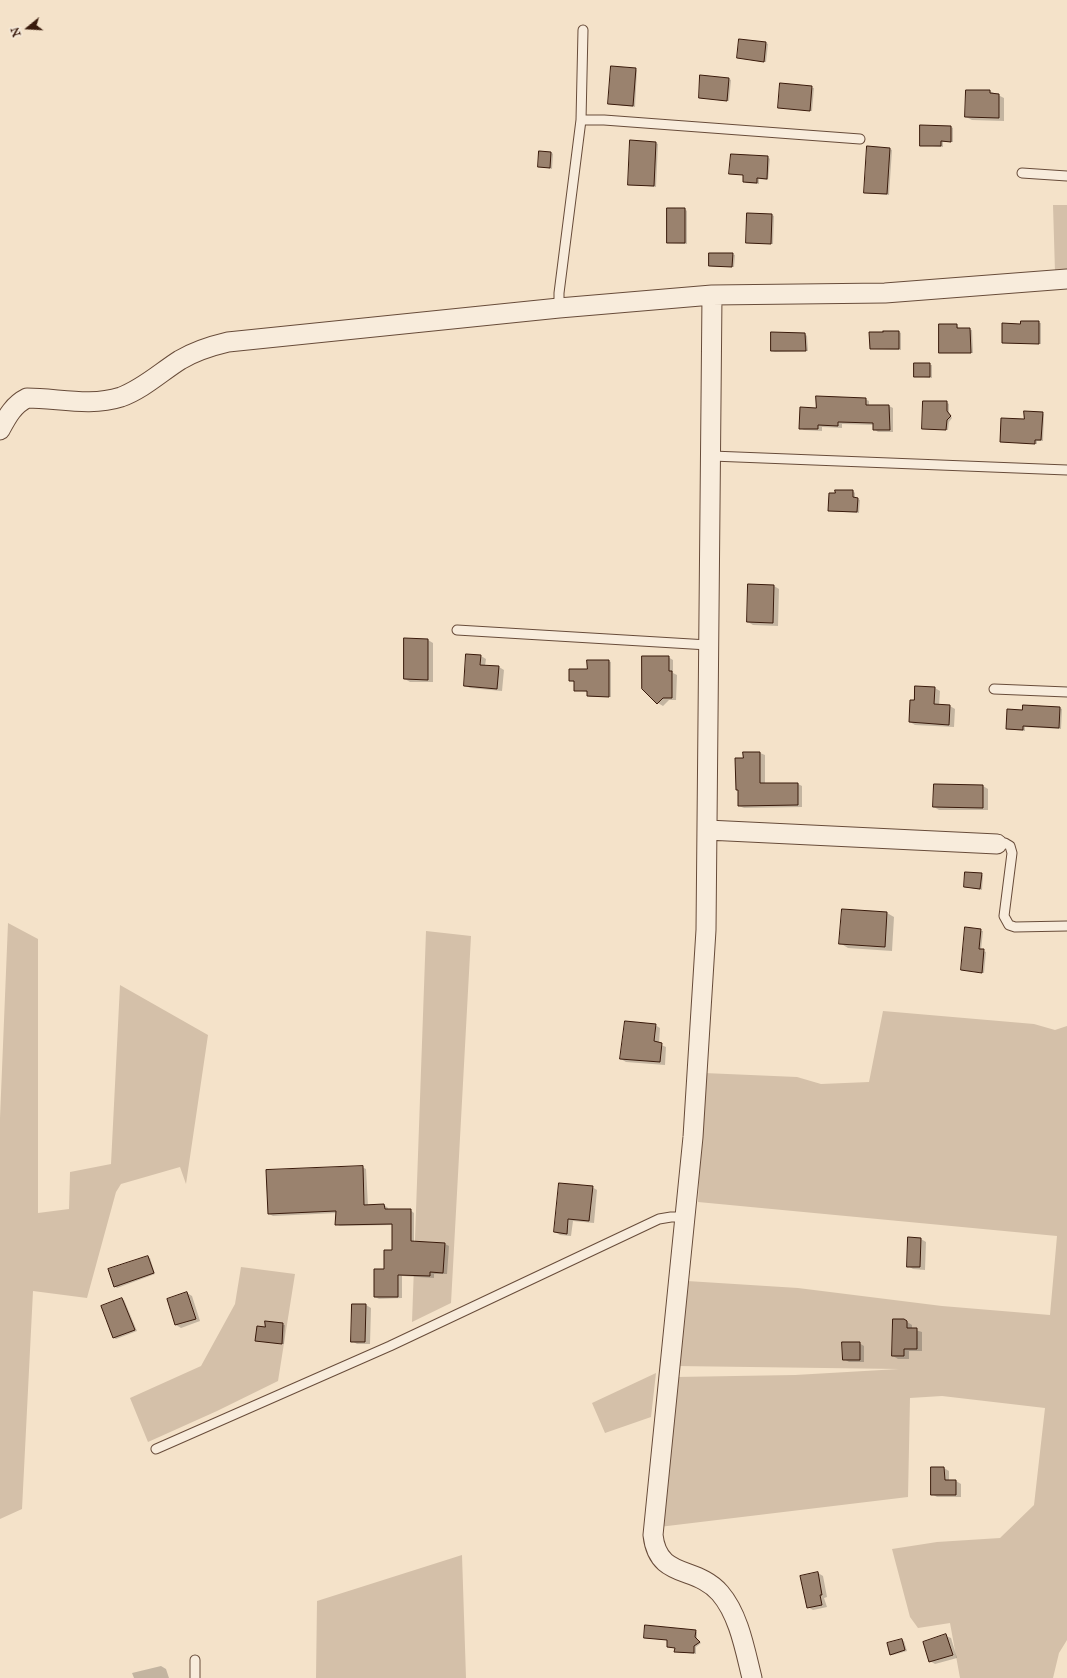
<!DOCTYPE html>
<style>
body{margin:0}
#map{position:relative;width:1067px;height:1678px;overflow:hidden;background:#f4e2c9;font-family:"IM FELL Great Primer",serif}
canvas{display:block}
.north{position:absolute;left:8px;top:8px;width:40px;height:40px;-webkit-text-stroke:3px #f8ecdc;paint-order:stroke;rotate:252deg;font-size:11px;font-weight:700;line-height:16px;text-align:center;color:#391a0b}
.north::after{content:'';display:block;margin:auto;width:14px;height:18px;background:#391a0b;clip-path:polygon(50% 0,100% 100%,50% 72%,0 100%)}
</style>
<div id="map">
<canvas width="1067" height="1678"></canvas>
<div class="north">N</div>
</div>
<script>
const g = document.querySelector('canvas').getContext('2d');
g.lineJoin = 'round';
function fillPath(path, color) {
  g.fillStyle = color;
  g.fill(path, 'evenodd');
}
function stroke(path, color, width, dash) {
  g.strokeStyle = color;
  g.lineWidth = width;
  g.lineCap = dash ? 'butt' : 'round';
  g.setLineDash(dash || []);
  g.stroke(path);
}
const green = new Path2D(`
 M 1053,205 L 1067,205 L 1067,271 L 1055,272 Z
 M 8,923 L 38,939 L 38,1213 L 69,1209 L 70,1172 L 111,1164 L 120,985 L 208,1035 L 186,1184 L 180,1167 L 121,1184 L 116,1192 L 87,1298 L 33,1291 L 22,1509 L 0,1519 L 0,1118 Z
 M 426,931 L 471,936 L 451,1303 L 412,1322 Z
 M 883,1011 L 1034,1024 L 1055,1030 L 1067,1026 L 1067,1640 L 1059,1653 L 1053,1678 L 960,1678 L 950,1623 L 918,1628 L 910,1617 L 892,1549 L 937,1542 L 1000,1538 L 1034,1505 L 1045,1408 L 942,1396 L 910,1398 L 908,1497 L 659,1527 L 675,1377 L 795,1375 L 899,1369 L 676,1366 L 687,1281 L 798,1288 L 942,1306 L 1050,1315 L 1057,1236 L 698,1202 L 704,1073 L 797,1077 L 821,1084 L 869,1082 Z
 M 241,1267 L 295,1274 L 278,1381 L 217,1411 L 148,1442 L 130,1398 L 201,1366 L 235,1304 Z
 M 656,1373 L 651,1417 L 605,1433 L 592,1403 Z
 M 462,1555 L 466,1678 L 316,1678 L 317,1601 Z`);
const shadow = new Path2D(`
 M 766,43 L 768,44 L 766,62 L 738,58 Z
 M 635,69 L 637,70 L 635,107 L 609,104 Z
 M 729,79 L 731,80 L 729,101 L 700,98 Z
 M 781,84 L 814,88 L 812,111 L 779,107 Z
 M 967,91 L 990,91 L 1004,98 L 1004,121 L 972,120 L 966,117 Z
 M 951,127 L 953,128 L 953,142 L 943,142 L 943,147 L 921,145 Z
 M 656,143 L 658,144 L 656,187 L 629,184 Z
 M 890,149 L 892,150 L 889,195 L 867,193 L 865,192 Z
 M 551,152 L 553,154 L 552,169 L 539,166 Z
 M 768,157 L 770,159 L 768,180 L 759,179 L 759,184 L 746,183 L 744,181 L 744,175 L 730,173 Z
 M 685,209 L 687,211 L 687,244 L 670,243 L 668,242 Z
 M 772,215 L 774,216 L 773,244 L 747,242 Z
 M 732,254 L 735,255 L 734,267 L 710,266 Z
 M 1022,322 L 1041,323 L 1041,344 L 1003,342 L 1021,325 Z
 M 957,325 L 959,329 L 972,330 L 973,353 L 940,353 Z
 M 899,332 L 901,333 L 901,350 L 871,349 L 870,333 Z
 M 772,333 L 805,334 L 807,336 L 808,351 L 775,352 L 772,351 Z
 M 915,364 L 932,365 L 932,378 L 915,376 Z
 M 865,399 L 869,401 L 869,406 L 889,406 L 893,408 L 893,432 L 878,432 L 874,429 L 874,425 L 842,424 L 842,428 L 822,427 L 822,431 L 804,430 L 800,428 L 817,409 Z
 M 946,402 L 949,404 L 949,413 L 952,418 L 949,422 L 948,430 L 923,429 Z
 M 1042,413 L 1044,414 L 1043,441 L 1037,441 L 1037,444 L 1001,442 L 1025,420 Z
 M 853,491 L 855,493 L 855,498 L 860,500 L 859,513 L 829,511 Z
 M 749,585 L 774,586 L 779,589 L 778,626 L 753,625 L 748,622 Z
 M 428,640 L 433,643 L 433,682 L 410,682 L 405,679 Z
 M 481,656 L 486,659 L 485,666 L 499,667 L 504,670 L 502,691 L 470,688 L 465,685 Z
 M 668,657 L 673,660 L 673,673 L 677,675 L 676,700 L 669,700 L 663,706 L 658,703 Z
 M 608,661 L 611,662 L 611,697 L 590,697 L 588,696 L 588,692 L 575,690 L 575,682 L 570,681 Z
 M 935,688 L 940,691 L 939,706 L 950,706 L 955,709 L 954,727 L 915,725 L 910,722 L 915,701 Z
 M 1060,708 L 1062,709 L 1061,729 L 1025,727 L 1025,731 L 1007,729 L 1023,711 Z
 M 760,753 L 765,755 L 765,784 L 798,784 L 802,786 L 802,807 L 744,808 L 739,806 L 744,759 Z
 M 935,785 L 983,786 L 988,789 L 988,810 L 939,810 L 934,807 Z
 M 981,874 L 983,875 L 982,890 L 965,887 Z
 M 887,913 L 894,917 L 892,951 L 848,948 L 840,943 Z
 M 966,929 L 983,931 L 981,950 L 986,952 L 984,973 L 962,970 Z
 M 655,1025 L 660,1028 L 659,1044 L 666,1047 L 665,1065 L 626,1062 L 621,1059 Z
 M 362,1167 L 366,1169 L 368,1206 L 384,1205 L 388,1208 L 388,1210 L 410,1210 L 414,1213 L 414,1242 L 445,1244 L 449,1246 L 447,1274 L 434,1274 L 434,1278 L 402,1276 L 402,1298 L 379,1299 L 375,1297 L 393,1251 L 393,1225 L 340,1226 L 336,1224 L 337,1213 L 273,1216 L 269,1214 Z
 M 592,1187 L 597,1190 L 594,1223 L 573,1221 L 571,1236 L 560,1235 L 555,1232 Z
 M 921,1239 L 926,1242 L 925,1270 L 913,1269 L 908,1266 Z
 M 148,1257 L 150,1258 L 155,1274 L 117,1288 L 115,1286 Z
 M 187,1293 L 192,1296 L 200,1321 L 181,1328 L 176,1325 Z
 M 122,1299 L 124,1300 L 137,1331 L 116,1339 L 114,1338 Z
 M 366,1305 L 371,1308 L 370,1344 L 357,1344 L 352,1341 Z
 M 904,1320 L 912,1325 L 912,1329 L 922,1332 L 922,1351 L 909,1351 L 909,1359 L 898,1359 L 893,1356 Z
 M 266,1322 L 285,1325 L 284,1344 L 256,1341 L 266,1328 Z
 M 859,1343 L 864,1346 L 864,1362 L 849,1362 L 844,1359 Z
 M 932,1468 L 944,1468 L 949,1471 L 949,1481 L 956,1481 L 961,1484 L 961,1497 L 937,1497 L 932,1494 Z
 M 818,1573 L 823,1576 L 827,1597 L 824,1598 L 827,1607 L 813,1610 L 808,1607 Z
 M 695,1631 L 697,1632 L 697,1639 L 701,1643 L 696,1647 L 696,1654 L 678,1652 L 676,1648 L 668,1647 L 668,1640 L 647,1638 Z
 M 946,1636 L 951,1638 L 957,1658 L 935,1664 L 930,1661 Z
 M 901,1640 L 904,1641 L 907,1651 L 893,1655 L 891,1654 Z
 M 161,1666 L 166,1669 L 169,1678 L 134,1678 L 132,1673 Z`);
const building = new Path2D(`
 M 739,39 L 766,42 L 764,62 L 737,58 Z
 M 611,66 L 636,68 L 633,106 L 608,104 Z
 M 700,75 L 729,78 L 727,101 L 699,98 Z
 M 780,83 L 812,86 L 810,111 L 778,108 Z
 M 966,90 L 990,90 L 990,93 L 999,94 L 999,118 L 965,117 Z
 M 920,125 L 951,126 L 951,142 L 941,141 L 941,146 L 920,146 Z
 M 630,140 L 656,142 L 654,186 L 628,185 Z
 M 867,146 L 890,148 L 887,194 L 864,193 Z
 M 539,151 L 551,152 L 550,168 L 538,167 Z
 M 731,154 L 768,156 L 767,179 L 757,178 L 757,183 L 743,182 L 743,175 L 729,174 Z
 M 667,208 L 685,208 L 685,243 L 667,243 Z
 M 747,213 L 772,214 L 771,244 L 746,243 Z
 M 709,253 L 733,253 L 732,267 L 709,266 Z
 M 1021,321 L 1039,321 L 1039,344 L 1002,343 L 1002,323 L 1020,324 Z
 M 939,324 L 957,324 L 957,328 L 970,328 L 971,353 L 939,353 Z
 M 883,331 L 899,331 L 899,349 L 870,349 L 869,332 L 883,332 Z
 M 771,332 L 805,333 L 806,351 L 771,351 Z
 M 914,363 L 930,363 L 930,377 L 914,377 Z
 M 816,396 L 866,398 L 866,405 L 889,405 L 890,430 L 873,430 L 873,423 L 838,422 L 838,426 L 818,425 L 818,429 L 799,429 L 800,407 L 816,408 Z
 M 923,401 L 947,401 L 947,411 L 951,416 L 947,420 L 946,430 L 922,429 Z
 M 1024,411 L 1043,412 L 1041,440 L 1035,440 L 1035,444 L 1000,442 L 1001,418 L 1024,419 Z
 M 835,490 L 853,490 L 853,497 L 858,498 L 857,512 L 828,511 L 829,493 L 835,493 Z
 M 748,584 L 774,585 L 773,623 L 747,622 Z
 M 404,638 L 428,639 L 428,680 L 404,679 Z
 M 466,654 L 481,655 L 480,665 L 499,666 L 497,689 L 464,686 Z
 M 642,656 L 669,656 L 669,671 L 672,671 L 672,698 L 663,698 L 657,704 L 642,689 Z
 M 587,660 L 609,660 L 609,697 L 587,696 L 587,691 L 574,691 L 574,681 L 569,681 L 569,669 L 587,669 Z
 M 915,686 L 935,687 L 934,704 L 950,705 L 949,725 L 909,722 L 910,700 L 914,700 Z
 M 1023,705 L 1060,707 L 1059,728 L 1023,726 L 1023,730 L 1006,729 L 1007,709 L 1022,710 Z
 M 743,752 L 760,752 L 760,783 L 798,783 L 798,805 L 738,806 L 738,790 L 736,790 L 735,758 L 743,758 Z
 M 934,784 L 983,785 L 983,808 L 933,807 Z
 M 965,872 L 982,873 L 980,889 L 964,887 Z
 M 842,909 L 887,912 L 885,947 L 839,944 Z
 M 965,927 L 981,929 L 979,949 L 984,949 L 982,973 L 961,970 Z
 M 625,1021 L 656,1024 L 654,1041 L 662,1043 L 660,1062 L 620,1059 Z
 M 363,1166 L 364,1205 L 384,1204 L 385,1209 L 411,1209 L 411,1241 L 445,1243 L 443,1273 L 430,1272 L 430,1276 L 398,1275 L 398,1297 L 374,1297 L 374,1269 L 384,1269 L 384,1250 L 392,1250 L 392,1224 L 335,1225 L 336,1211 L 268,1214 L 266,1170 Z
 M 559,1183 L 593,1186 L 589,1221 L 568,1219 L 567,1234 L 554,1232 Z
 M 908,1237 L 921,1238 L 920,1267 L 907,1267 Z
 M 148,1256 L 154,1273 L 114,1287 L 108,1269 Z
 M 187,1292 L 196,1319 L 175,1325 L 167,1299 Z
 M 122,1298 L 135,1330 L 113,1338 L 101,1306 Z
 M 352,1304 L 366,1304 L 365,1342 L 351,1342 Z
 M 893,1319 L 904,1319 L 907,1321 L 907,1328 L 917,1328 L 917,1349 L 904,1349 L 904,1356 L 892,1356 Z
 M 265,1321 L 283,1323 L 282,1344 L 255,1341 L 257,1326 L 265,1327 Z
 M 842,1342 L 860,1342 L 860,1360 L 843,1360 Z
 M 931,1467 L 944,1467 L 945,1480 L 956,1480 L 956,1495 L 931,1495 Z
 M 818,1572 L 822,1595 L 820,1595 L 822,1605 L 807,1608 L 800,1576 Z
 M 645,1625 L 696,1630 L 695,1637 L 700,1642 L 694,1646 L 694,1653 L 674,1652 L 675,1648 L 667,1647 L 667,1640 L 644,1638 Z
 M 946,1634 L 953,1655 L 929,1662 L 923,1642 Z
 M 902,1639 L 905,1650 L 890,1655 L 887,1643 Z`);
const lane = new Path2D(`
 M 581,120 L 604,120 L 860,139
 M 1022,173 L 1067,176
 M 559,308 L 559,293 L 581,120 L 583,30
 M 712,456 L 1067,470
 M 457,630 L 708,645
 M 994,689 L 1067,692
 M 997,844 L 1005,843 L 1010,846 L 1012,853 L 1004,916 L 1009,925 L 1015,927 L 1067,926
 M 156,1449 L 390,1346 L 659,1219 L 671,1217 L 686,1217
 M 195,1678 L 195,1660`);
const street = new Path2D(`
 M 712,295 L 706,930 L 693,1137 L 653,1535 C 658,1580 696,1565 720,1593 C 739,1615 745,1650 752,1678
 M 0,430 C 7,417 13,405 27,398 C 58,398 90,407 121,397 C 143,389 161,372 180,360 C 195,351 211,346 228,342 L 559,308 L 712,295 L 885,293 L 1067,279
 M 707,830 L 997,844`);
fillPath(green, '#d4c0a9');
fillPath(shadow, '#0003');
fillPath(building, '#9a826e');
stroke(building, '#391a0b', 1);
stroke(lane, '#684c3a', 11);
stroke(street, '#684c3a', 21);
stroke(lane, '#f8ecdc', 9);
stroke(street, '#f8ecdc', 19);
</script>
